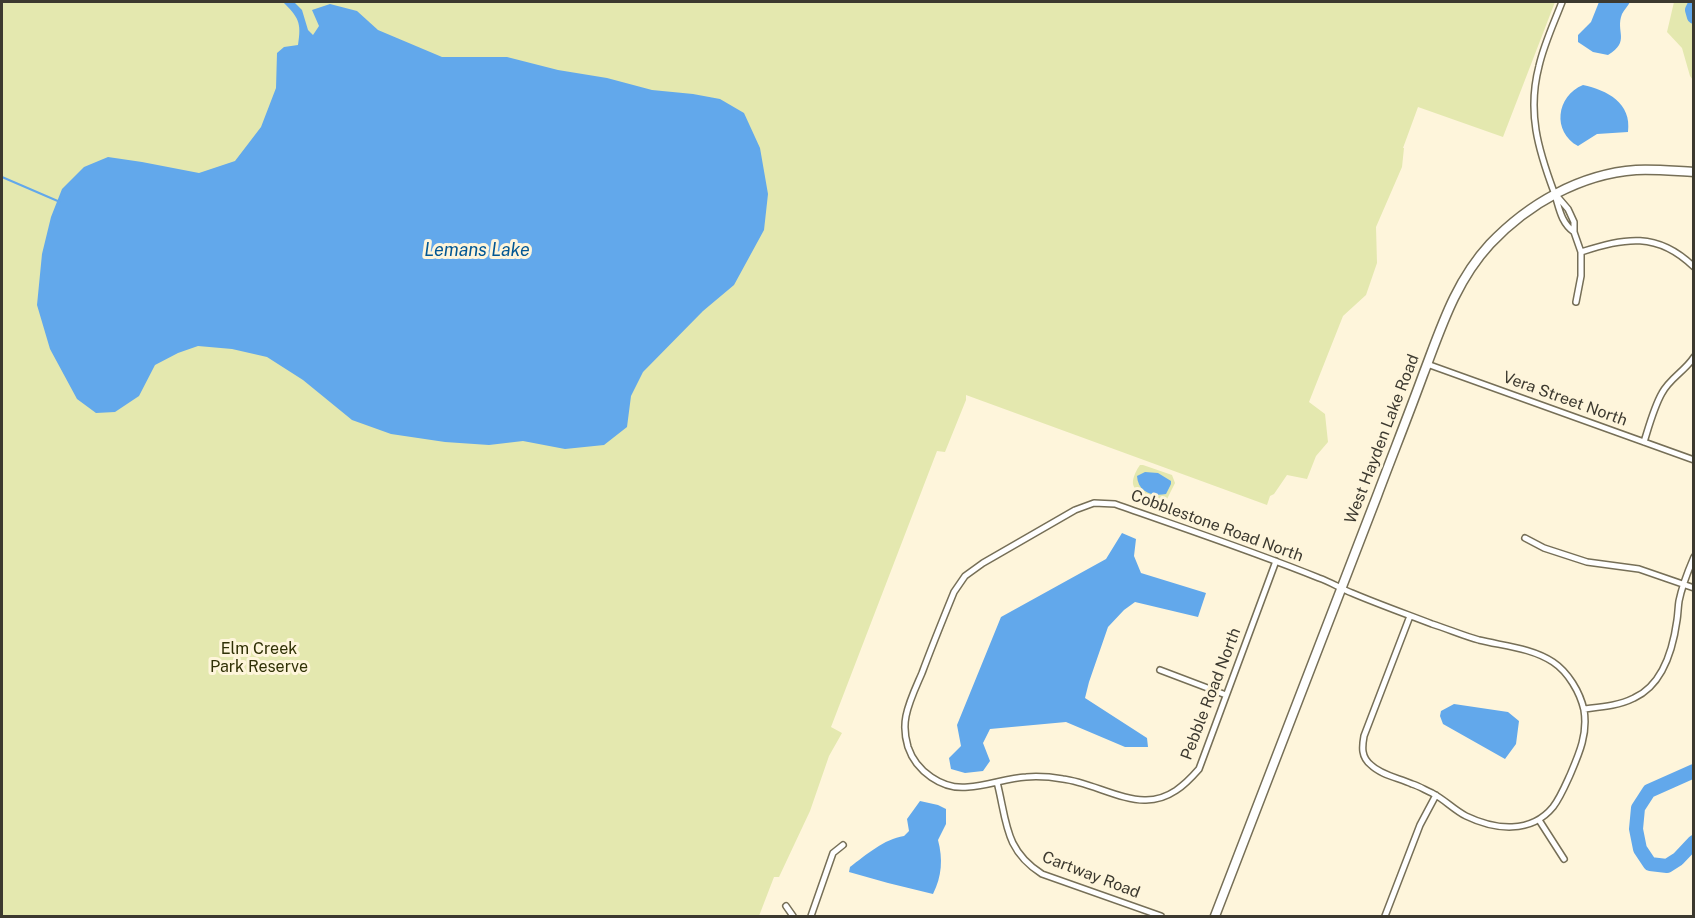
<!DOCTYPE html>
<style>
body{margin:0}
#map{position:relative;width:1695px;height:918px;overflow:hidden;background:#fef5db;font-family:"Public Sans",sans-serif}
canvas{display:block}
.frame{position:absolute;inset:0;border:3px solid #3c392f;pointer-events:none}
</style>
<div id="map">
<canvas width="1695" height="918"></canvas>
<div class="frame"></div>
</div>
<script>
const g = document.querySelector('canvas').getContext('2d');
g.lineJoin = 'round';
function fillPath(path, color) {
  g.fillStyle = color;
  g.fill(path, 'evenodd');
}
function stroke(path, color, width, dash) {
  g.strokeStyle = color;
  g.lineWidth = width;
  g.lineCap = dash ? 'butt' : 'round';
  g.setLineDash(dash || []);
  g.stroke(path);
}
function label(font, color, halo, rows, align = 'center') {
  g.font = font + ' "Public Sans",sans-serif';
  g.lineWidth = 6;
  g.setLineDash([]);
  g.textBaseline = 'middle';
  g.strokeStyle = halo;
  g.fillStyle = color;
  for (const [text, x, y, turn = 0] of rows) {
    g.save();
    g.translate(x, y);
    g.rotate((+turn || 0) * Math.PI / 180);
    g.textAlign = isNaN(turn) ? turn : align;
    if (halo) g.strokeText(text, 0, 0);
    g.fillText(text, 0, 0);
    g.restore();
  }
}
const green = new Path2D(`
 M 2,2 L 1555,2 L 1503,137 L 1418,107 L 1403,148 L 1404,148 L 1402,167 L 1376,227 L 1377,263 L 1366,295 L 1343,316 L 1309,402 L 1325,414 L 1328,442 L 1316,456 L 1307,479 L 1287,475 L 1274,494 L 1270,496 L 1267,505 L 966,395 L 966,400 L 945,452 L 937,451 L 831,727 L 842,733 L 829,756 L 810,811 L 779,877 L 774,877 L 759,916 L 2,916 Z
 M 1674,2 L 1693,2 L 1693,80 L 1690,76 L 1682,48 L 1667,32 Z
 M 1140,465 L 1143,465 L 1172,475 L 1175,483 L 1167,499 C 1158,501 1135,495 1133,484 C 1132,478 1137,469 1140,465 Z`);
const water = new Path2D(`
 M 283,2 L 294,2 L 302,10 L 308,30 L 313,35 L 319,26 L 312,10 L 330,4 L 357,11 L 378,30 L 442,57 L 507,57 L 558,70 L 607,78 L 652,90 L 693,94 L 720,99 L 744,113 L 760,148 L 768,194 L 764,230 L 734,285 L 703,311 L 643,372 L 631,396 L 627,427 L 604,445 L 565,449 L 523,441 L 489,445 L 445,442 L 391,434 L 352,420 L 303,380 L 267,357 L 232,349 L 198,346 L 178,353 L 155,365 L 139,396 L 115,412 L 96,413 L 77,399 L 50,349 L 37,305 L 42,254 L 51,217 L 62,189 L 84,167 L 108,157 L 142,162 L 199,173 L 235,161 L 261,127 L 276,88 L 277,53 L 284,47 L 298,45 C 302,22 298,17 283,2 Z
 M 1599,2 L 1630,2 C 1628,6 1624,10 1622,14 C 1615,32 1631,41 1608,55 L 1593,52 L 1578,42 L 1578,35 L 1591,22 Z
 M 1583,85 C 1607,90 1632,103 1628,132 L 1597,134 L 1578,146 C 1552,132 1556,96 1583,85 Z
 M 1145,472 L 1158,473 L 1171,481 L 1171,484 L 1166,494 C 1152,497 1138,492 1137,476 Z
 M 1122,533 L 1136,539 L 1134,556 L 1141,573 L 1206,593 L 1198,617 L 1135,602 L 1124,610 L 1108,627 L 1089,682 L 1085,698 L 1147,738 L 1148,747 L 1125,747 L 1066,722 L 990,729 L 983,743 L 990,761 L 983,771 L 965,773 L 951,769 L 949,758 L 961,746 L 957,725 L 1001,617 L 1106,559 Z
 M 1454,704 L 1508,712 L 1519,721 L 1516,744 L 1505,759 L 1443,724 L 1440,716 L 1441,711 Z
 M 920,801 L 938,805 L 946,809 L 946,824 L 938,840 C 943,859 942,876 933,894 L 888,883 L 849,872 L 850,867 C 866,855 884,839 904,836 L 909,831 L 907,819 Z`);
const stream = new Path2D(`
 M 2,177 L 60,202`);
const river = new Path2D(`
 M 1694,6 L 1692,10 L 1694,17
 M 1694,771 L 1649,791 L 1638,808 L 1636,829 L 1640,849 L 1650,864 L 1667,866 L 1678,859 L 1694,842`);
const street = new Path2D(`
 M 1562,2 C 1554,23 1544,44 1539,66 C 1527,112 1538,149 1554,192 C 1559,206 1560,222 1574,232
 M 1556,195 L 1568,209 L 1574,222 L 1574,232 L 1581,252 L 1581,276 L 1576,302
 M 1581,252 C 1625,238 1657,231 1694,267
 M 1427,364 L 1694,460
 M 1644,442 C 1649,426 1654,407 1662,393 C 1670,378 1685,371 1694,357
 M 1525,538 L 1544,548 L 1587,562 L 1639,569 L 1694,588
 M 1276,561 L 1199,769 C 1185,785 1169,800 1146,800 C 1122,801 1089,782 1063,779 C 1051,777 1038,776 1026,777 C 1007,778 987,786 968,787 C 942,790 916,771 908,747 C 905,737 904,726 906,716 C 909,701 916,687 922,673 C 932,646 943,619 954,592 L 965,576 L 983,563 L 1075,510 L 1094,503 L 1115,504 C 1183,528 1252,551 1319,578 C 1331,582 1341,589 1352,593 C 1378,604 1406,614 1432,624 C 1448,629 1464,636 1479,640 C 1504,646 1532,648 1553,662 C 1568,672 1580,692 1584,710 C 1588,734 1579,754 1570,775 C 1565,786 1560,798 1553,807 C 1531,834 1495,830 1466,816 C 1454,810 1444,799 1432,793 C 1425,790 1419,786 1412,784 C 1399,778 1381,775 1371,765 C 1361,757 1362,747 1364,736 L 1410,616
 M 1160,670 L 1226,695
 M 1584,709 C 1601,707 1618,706 1634,698 C 1663,685 1673,649 1677,620 C 1678,614 1678,607 1679,601 C 1682,586 1688,571 1694,557
 M 997,782 C 1007,821 1004,850 1042,874 L 1161,916
 M 1539,820 L 1564,859
 M 786,906 L 793,916
 M 811,916 L 833,853 L 843,845
 M 1385,916 L 1420,825 L 1436,795`);
const secondary = new Path2D(`
 M 1215,916 C 1268,776 1324,637 1377,496 C 1392,456 1408,416 1423,375 C 1441,328 1455,282 1490,244 C 1528,204 1580,174 1636,170 C 1655,169 1674,171 1694,172`);
const streetNames = [
 ["Vera Street North",1565,399,20],
 ["West Hayden Lake Road",1382,439,-69],
 ["Cobblestone Road North",1217,526,20],
 ["Pebble Road North",1211,694,-69],
 ["Cartway Road",1091,875,21]
];
const parkNames = [
 ["Elm Creek",259,649],
 ["Park Reserve",259,667]
];
const waterNames = [
 ["Lemans Lake",477,250]
];
fillPath(green, '#e4e8af');
fillPath(water, '#62a8eb');
stroke(stream, '#62a8eb', 2);
stroke(river, '#62a8eb', 14);
stroke(street, '#766f57', 8);
stroke(secondary, '#766f57', 11);
stroke(street, '#fff', 5);
stroke(secondary, '#fff', 8);
label('16px', '#3c392f', '#fef5db', streetNames);
label('16px', '#2f3005', '#fef5db', parkNames);
label('italic 18px', '#025793', '#fef5db', waterNames);
</script>
